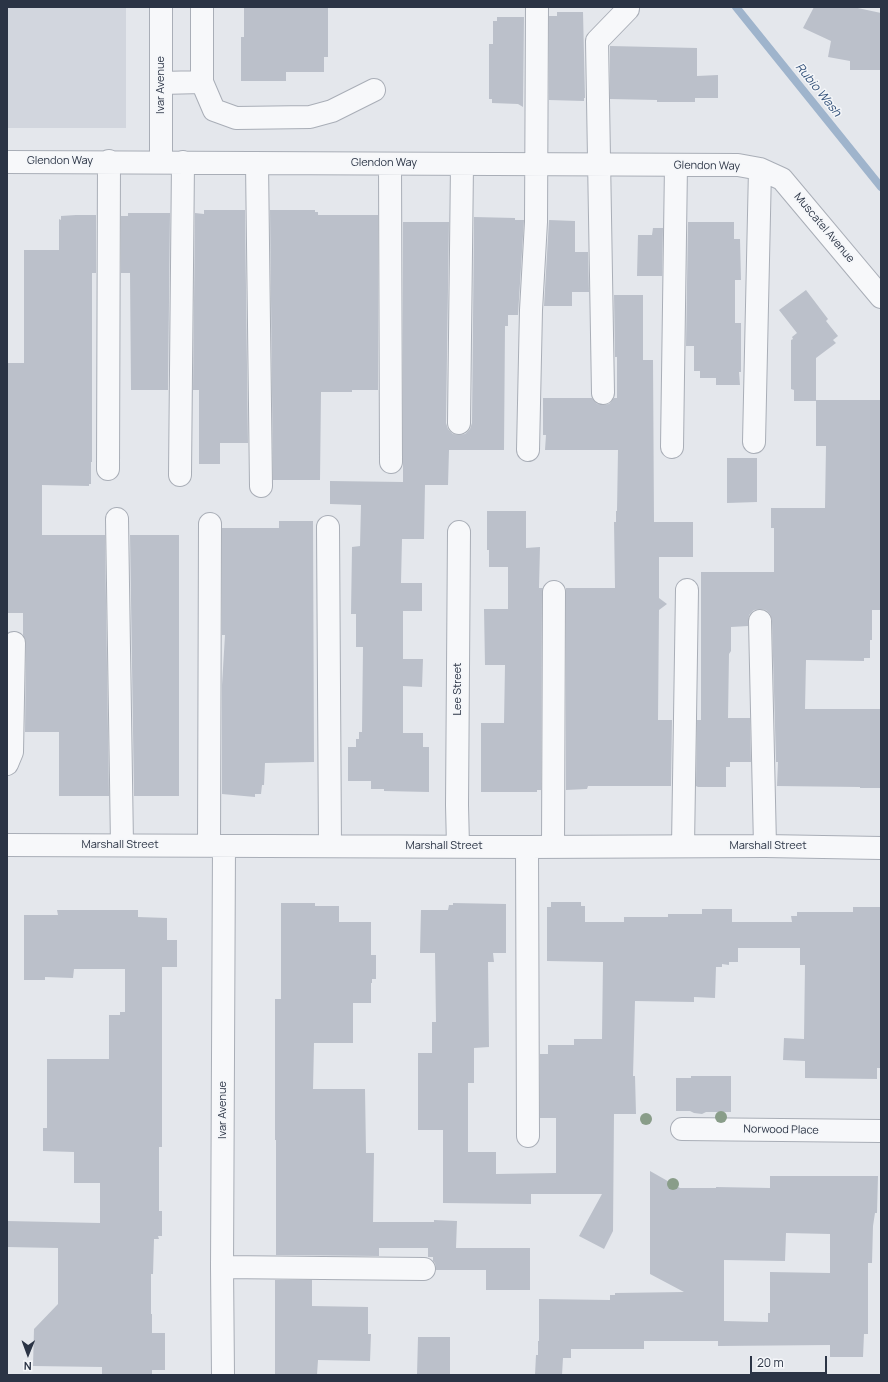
<!DOCTYPE html>
<style>
body{margin:0}
#map{position:relative;width:888px;height:1382px;overflow:hidden;background:#e4e7ec;font-family:Manrope,sans-serif}
canvas{display:block}
.frame{position:absolute;inset:0;border:8px solid #2b3445;pointer-events:none}
.north{position:absolute;left:8px;top:1334px;width:40px;height:40px;-webkit-text-stroke:3px #f4f6f9;paint-order:stroke;rotate:181deg;font-size:11px;font-weight:700;line-height:16px;text-align:center;color:#2b3445}
.north::after{content:'';display:block;margin:auto;width:14px;height:18px;background:#2b3445;clip-path:polygon(50% 0,100% 100%,50% 72%,0 100%)}
.scale{position:absolute;left:750px;top:1356px;width:77px;height:18px;box-sizing:border-box;border:2px solid #2b3445;border-top:0;padding-left:5px;font-size:12px;line-height:14px;white-space:nowrap;color:#2b3445;-webkit-text-stroke:3px #f4f6f9;paint-order:stroke}
</style>
<div id="map">
<canvas width="888" height="1382"></canvas>
<div class="frame"></div>
<div class="north">N</div>
<div class="scale">20 m</div>
</div>
<script>
const g = document.querySelector('canvas').getContext('2d');
g.lineJoin = 'round';
function fillPath(path, color) {
  g.fillStyle = color;
  g.fill(path, 'evenodd');
}
function stroke(path, color, width, dash) {
  g.strokeStyle = color;
  g.lineWidth = width;
  g.lineCap = dash ? 'butt' : 'round';
  g.setLineDash(dash || []);
  g.stroke(path);
}
function label(font, color, halo, rows, align = 'center') {
  g.font = font + ' Manrope,sans-serif';
  g.lineWidth = 3;
  g.setLineDash([]);
  g.textBaseline = 'middle';
  g.strokeStyle = halo;
  g.fillStyle = color;
  for (const [text, x, y, turn = 0] of rows) {
    g.save();
    g.translate(x, y);
    g.rotate((+turn || 0) * Math.PI / 180);
    g.textAlign = isNaN(turn) ? turn : align;
    if (halo) g.strokeText(text, 0, 0);
    g.fillText(text, 0, 0);
    g.restore();
  }
}
const built = new Path2D(`
 M 7,7 L 126,7 L 126,128 L 7,128 Z`);
const stream = new Path2D(`
 M 736,7 L 881,187`);
const building = new Path2D(`
 M 244,7 L 328,7 L 328,57 L 324,57 L 324,72 L 286,72 L 286,81 L 241,81 L 241,37 L 244,37 Z
 M 814,7 L 853,7 L 881,13 L 881,70 L 850,70 L 850,61 L 828,57 L 831,41 L 803,28 Z
 M 557,12 L 583,12 L 585,98 L 584,98 L 584,101 L 549,100 L 549,16 L 557,16 Z
 M 497,17 L 524,17 L 523,107 L 518,104 L 492,103 L 492,99 L 489,99 L 489,44 L 493,44 L 493,21 L 497,21 Z
 M 610,46 L 697,48 L 697,76 L 718,75 L 718,98 L 695,98 L 695,102 L 657,102 L 657,100 L 610,99 Z
 M 204,210 L 245,210 L 248,443 L 220,443 L 220,464 L 199,464 L 199,390 L 193,390 L 195,213 L 204,214 Z
 M 270,210 L 315,210 L 315,212 L 318,212 L 318,215 L 378,215 L 378,390 L 352,390 L 352,392 L 321,392 L 320,480 L 273,480 Z
 M 128,213 L 170,213 L 168,390 L 131,390 L 130,273 L 121,273 L 121,216 L 128,216 Z
 M 76,215 L 96,215 L 96,273 L 92,273 L 92,462 L 91,462 L 91,484 L 89,484 L 89,486 L 42,485 L 42,535 L 105,535 L 109,796 L 59,796 L 59,732 L 25,732 L 26,643 L 23,635 L 23,613 L 7,613 L 7,363 L 24,363 L 24,250 L 59,250 L 59,219 L 61,220 L 61,216 Z
 M 474,217 L 515,218 L 515,220 L 524,220 L 518,315 L 508,315 L 508,326 L 505,326 L 504,450 L 449,450 L 448,485 L 425,485 L 424,539 L 402,539 L 401,583 L 422,583 L 422,611 L 403,611 L 403,659 L 423,659 L 422,687 L 403,686 L 403,733 L 423,733 L 423,747 L 429,747 L 429,792 L 384,791 L 384,789 L 371,789 L 371,781 L 348,781 L 348,747 L 356,747 L 356,739 L 359,739 L 359,732 L 362,732 L 363,648 L 363,647 L 356,647 L 356,614 L 351,614 L 352,547 L 360,546 L 361,505 L 330,504 L 330,481 L 403,482 L 403,222 L 449,222 L 446,423 L 448,429 L 453,434 L 458,435 L 465,434 L 470,429 L 472,423 Z
 M 549,220 L 575,221 L 575,252 L 588,252 L 589,292 L 572,292 L 572,306 L 544,306 Z
 M 688,222 L 734,222 L 734,239 L 740,239 L 741,280 L 735,280 L 735,323 L 741,323 L 741,372 L 739,372 L 740,385 L 716,385 L 716,378 L 700,378 L 700,371 L 694,371 L 694,346 L 686,346 Z
 M 653,228 L 663,228 L 662,276 L 637,276 L 638,235 L 652,235 Z
 M 806,290 L 828,319 L 826,321 L 838,336 L 833,340 L 836,343 L 816,358 L 816,400 L 881,400 L 881,610 L 872,610 L 872,640 L 870,640 L 870,658 L 864,658 L 864,661 L 806,660 L 805,709 L 881,709 L 881,788 L 860,788 L 860,787 L 777,786 L 778,762 L 776,762 L 772,621 L 770,614 L 766,610 L 760,609 L 754,610 L 749,615 L 748,626 L 731,627 L 731,651 L 729,654 L 728,718 L 750,718 L 751,762 L 730,762 L 730,767 L 726,767 L 726,787 L 698,787 L 696,786 L 697,720 L 701,720 L 701,572 L 774,572 L 774,528 L 771,528 L 771,508 L 825,508 L 826,446 L 816,446 L 816,401 L 794,401 L 794,390 L 791,389 L 791,340 L 793,339 L 792,337 L 797,333 L 779,310 Z
 M 614,295 L 643,295 L 643,360 L 653,360 L 654,522 L 693,522 L 693,557 L 659,557 L 659,598 L 667,604 L 659,610 L 658,720 L 672,720 L 671,786 L 588,786 L 587,789 L 566,790 L 566,588 L 615,588 L 614,522 L 616,522 L 616,511 L 617,511 L 618,450 L 545,450 L 546,435 L 543,435 L 543,398 L 592,398 L 597,404 L 603,405 L 609,404 L 614,398 L 617,398 L 617,357 L 615,357 Z
 M 727,458 L 757,458 L 757,502 L 727,503 Z
 M 487,511 L 526,511 L 526,548 L 540,547 L 539,588 L 543,588 L 542,592 L 541,790 L 537,790 L 537,792 L 481,792 L 481,723 L 504,723 L 505,665 L 485,665 L 484,609 L 508,609 L 508,567 L 489,567 L 489,550 L 487,550 Z
 M 279,521 L 313,521 L 314,762 L 265,763 L 264,785 L 262,785 L 261,794 L 255,794 L 255,797 L 222,794 L 222,685 L 225,635 L 222,635 L 222,528 L 279,528 Z
 M 130,535 L 179,535 L 179,796 L 134,796 Z
 M 551,902 L 581,902 L 581,906 L 585,906 L 585,922 L 624,922 L 624,917 L 668,917 L 668,914 L 702,914 L 702,909 L 732,909 L 732,922 L 792,922 L 791,916 L 797,916 L 797,912 L 853,912 L 853,907 L 881,907 L 881,1068 L 877,1068 L 877,1079 L 805,1078 L 805,1061 L 783,1060 L 784,1038 L 804,1039 L 805,965 L 800,965 L 800,948 L 738,948 L 738,962 L 729,962 L 729,965 L 722,964 L 722,967 L 716,967 L 715,998 L 694,997 L 694,1002 L 635,1001 L 633,1076 L 635,1076 L 636,1114 L 614,1114 L 613,1231 L 604,1249 L 579,1236 L 602,1194 L 531,1194 L 531,1204 L 443,1203 L 443,1130 L 418,1130 L 418,1053 L 432,1053 L 432,1022 L 436,1022 L 435,953 L 420,953 L 421,910 L 448,910 L 449,905 L 453,905 L 453,903 L 506,904 L 506,953 L 493,953 L 494,962 L 488,962 L 489,1047 L 474,1048 L 474,1083 L 468,1083 L 468,1152 L 496,1152 L 496,1174 L 556,1173 L 556,1118 L 540,1118 L 540,1054 L 548,1054 L 548,1045 L 574,1045 L 574,1039 L 602,1039 L 603,962 L 547,961 L 547,907 L 551,907 Z
 M 281,903 L 315,903 L 315,906 L 339,906 L 339,922 L 371,922 L 371,955 L 376,955 L 376,979 L 372,979 L 372,983 L 371,983 L 371,1003 L 353,1003 L 353,1043 L 314,1043 L 313,1089 L 365,1089 L 366,1153 L 374,1153 L 373,1222 L 434,1222 L 434,1220 L 457,1221 L 456,1248 L 530,1248 L 530,1290 L 486,1290 L 486,1270 L 436,1270 L 435,1263 L 433,1261 L 433,1257 L 428,1257 L 428,1248 L 379,1248 L 379,1256 L 276,1255 L 276,1140 L 275,1140 L 275,999 L 281,999 Z
 M 57,910 L 138,910 L 138,917 L 167,918 L 167,940 L 177,940 L 177,967 L 162,967 L 162,1147 L 159,1147 L 159,1211 L 162,1211 L 162,1236 L 158,1236 L 159,1239 L 154,1239 L 153,1274 L 151,1274 L 151,1314 L 152,1314 L 152,1333 L 165,1333 L 165,1370 L 152,1370 L 152,1375 L 102,1375 L 102,1367 L 33,1366 L 34,1329 L 58,1304 L 58,1248 L 7,1247 L 7,1221 L 100,1223 L 100,1183 L 74,1183 L 74,1152 L 43,1151 L 43,1128 L 47,1128 L 47,1059 L 109,1059 L 109,1015 L 120,1015 L 120,1012 L 125,1012 L 125,969 L 74,969 L 73,978 L 45,977 L 45,980 L 24,980 L 24,915 L 58,915 Z
 M 691,1076 L 731,1076 L 731,1112 L 706,1112 L 702,1114 L 694,1113 L 690,1111 L 676,1111 L 676,1078 L 691,1078 Z
 M 650,1171 L 680,1188 L 716,1188 L 716,1187 L 770,1188 L 770,1176 L 878,1176 L 877,1213 L 875,1213 L 873,1226 L 872,1263 L 868,1263 L 868,1334 L 864,1334 L 863,1357 L 830,1357 L 830,1345 L 718,1346 L 718,1341 L 644,1341 L 644,1349 L 571,1349 L 571,1358 L 563,1358 L 562,1375 L 535,1375 L 536,1355 L 538,1355 L 538,1341 L 539,1341 L 539,1299 L 610,1300 L 610,1295 L 615,1295 L 615,1293 L 684,1292 L 650,1274 ZM 786,1233 L 830,1234 L 830,1273 L 770,1272 L 770,1313 L 768,1313 L 768,1322 L 724,1321 L 724,1260 L 785,1261 Z
 M 275,1280 L 312,1280 L 312,1306 L 368,1307 L 368,1334 L 371,1334 L 370,1361 L 318,1360 L 317,1375 L 275,1375 Z
 M 418,1337 L 450,1337 L 450,1375 L 417,1375 Z`);
const minor = new Path2D(`
 M 202,82 L 214,110 L 236,118 L 310,117 L 332,111 L 374,90
 M 161,83 L 202,82 L 202,7
 M 7,162 L 738,165 L 760,169 L 782,179 L 881,297
 M 161,162 L 161,7
 M 257,163 L 261,486
 M 390,164 L 391,462
 M 603,393 L 597,41 L 628,9 L 628,7
 M 459,423 L 462,164
 M 754,442 L 760,169
 M 672,447 L 676,165
 M 528,450 L 531,310 L 536,222 L 537,7
 M 108,469 L 109,161
 M 180,475 L 183,162
 M 117,519 L 122,845
 M 328,527 L 330,846
 M 760,621 L 765,846
 M 7,764 L 12,752 L 14,643
 M 7,845 L 527,847 L 765,846 L 881,848
 M 209,845 L 210,524
 M 458,846 L 457,805 L 459,532
 M 683,846 L 687,590
 M 527,847 L 528,1136
 M 553,847 L 554,592
 M 682,1129 L 881,1131
 M 222,1267 L 424,1269
 M 223,1375 L 222,1267 L 224,846`);
const trees = [
 [721,1117],
 [646,1119],
 [673,1184]
];
const streetNames = [
 ["Ivar Avenue",161,85,-90],
 ["Glendon Way",60,161],
 ["Glendon Way",384,163],
 ["Glendon Way",707,166,1],
 ["Muscatel Avenue",824,228,50],
 ["Lee Street",458,689,-90],
 ["Marshall Street",120,845],
 ["Marshall Street",444,846],
 ["Marshall Street",768,846],
 ["Ivar Avenue",223,1110,-90],
 ["Norwood Place",781,1130,1]
];
const waterNames = [
 ["Rubio Wash",818,90,51]
];
fillPath(built, '#d2d6de');
stroke(stream, '#9fb4cc', 8);
fillPath(building, '#bbc0ca');
stroke(minor, '#a9aeb7', 24);
stroke(minor, '#f7f8fa', 22);
g.fillStyle = '#899d89';
for (const [x, y] of trees) {
  g.beginPath();
  g.arc(x, y, 6, 0, 2 * Math.PI);
  g.fill();
}
label('11px', '#2b3445', '#f4f6f9', streetNames);
label('italic 12px', '#34527a', '#f4f6f9', waterNames);
</script>
